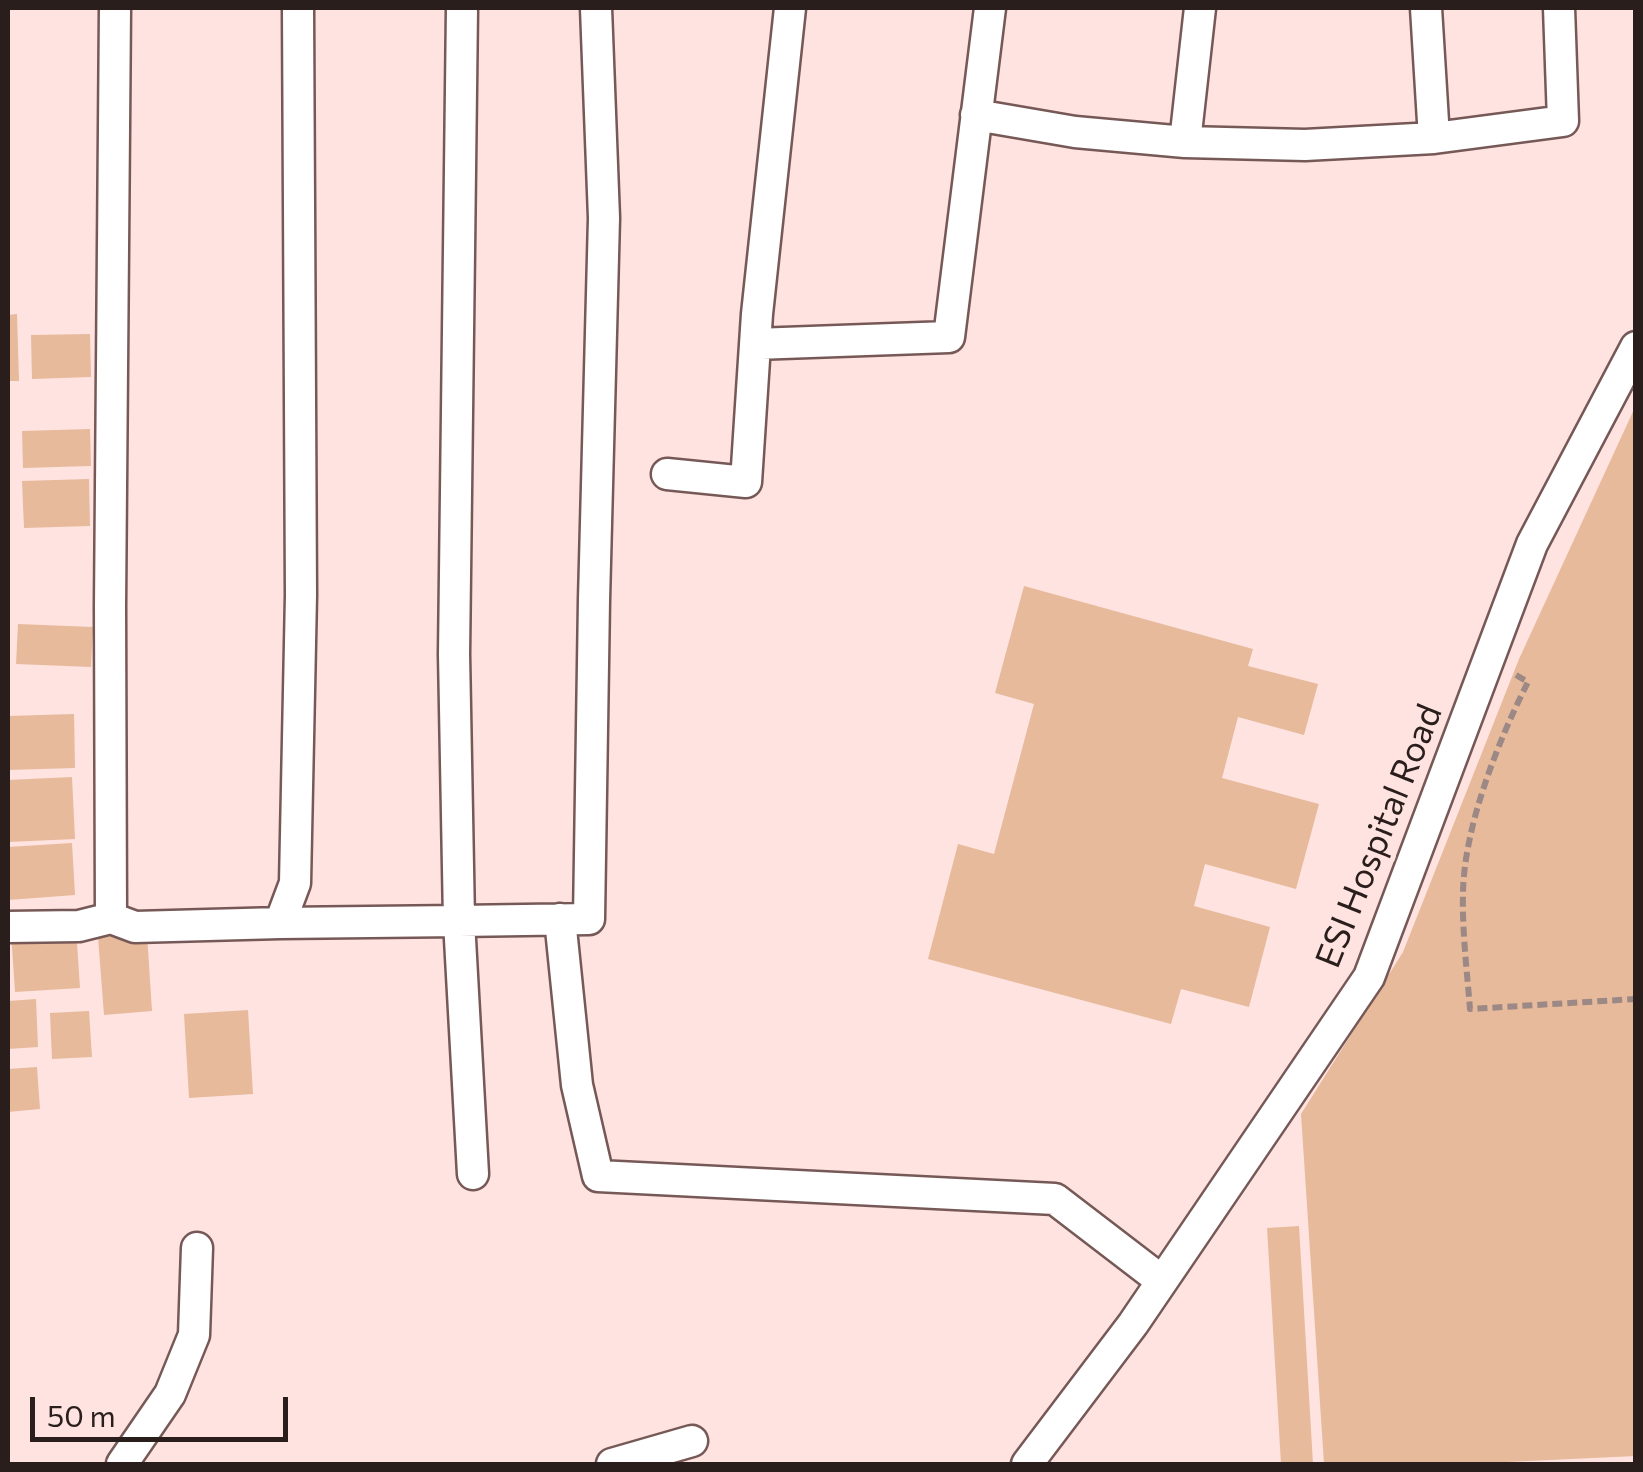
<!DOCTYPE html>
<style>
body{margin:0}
#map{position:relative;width:1643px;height:1472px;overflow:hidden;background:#fee3e0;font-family:Commissioner,sans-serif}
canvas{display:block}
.frame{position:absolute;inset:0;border:10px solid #2a1e1d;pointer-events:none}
.scale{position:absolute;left:30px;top:1397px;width:258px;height:45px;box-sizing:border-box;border:5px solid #2a1e1d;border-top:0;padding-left:12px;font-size:30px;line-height:35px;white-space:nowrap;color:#2a1e1d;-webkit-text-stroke:8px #fee3e0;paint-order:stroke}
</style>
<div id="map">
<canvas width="1643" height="1472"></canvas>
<div class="frame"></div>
<div class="scale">50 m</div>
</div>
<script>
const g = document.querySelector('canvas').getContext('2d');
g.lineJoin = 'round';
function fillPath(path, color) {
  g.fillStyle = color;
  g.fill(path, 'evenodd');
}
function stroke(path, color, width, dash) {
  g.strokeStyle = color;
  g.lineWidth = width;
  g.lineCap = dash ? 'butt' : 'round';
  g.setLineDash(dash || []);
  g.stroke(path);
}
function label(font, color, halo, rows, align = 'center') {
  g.font = font + ' Commissioner,sans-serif';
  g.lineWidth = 10;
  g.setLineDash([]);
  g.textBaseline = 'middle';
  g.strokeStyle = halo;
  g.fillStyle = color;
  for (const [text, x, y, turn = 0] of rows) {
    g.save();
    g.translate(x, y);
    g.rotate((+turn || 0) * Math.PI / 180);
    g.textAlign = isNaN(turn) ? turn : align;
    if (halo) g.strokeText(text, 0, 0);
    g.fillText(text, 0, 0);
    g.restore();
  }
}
const building = new Path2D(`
 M 17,314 L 19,381 L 8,381 L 8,315 Z
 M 90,334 L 91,377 L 32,379 L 31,335 Z
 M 1636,405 L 1636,1456 L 1464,1464 L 1324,1464 L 1301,1114 L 1403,952 L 1519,659 Z
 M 90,429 L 91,466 L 23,468 L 22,431 Z
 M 89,479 L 90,526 L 24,528 L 22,481 Z
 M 1024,586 L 1253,649 L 1248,666 L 1318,684 L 1304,735 L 1238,717 L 1222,778 L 1319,804 L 1296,889 L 1205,864 L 1194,906 L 1270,927 L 1249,1007 L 1181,989 L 1171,1024 L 928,959 L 958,844 L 994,854 L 1034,704 L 995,693 Z
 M 18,624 L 93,627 L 91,667 L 16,664 Z
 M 74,714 L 75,768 L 8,770 L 8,716 Z
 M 72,777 L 75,839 L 8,842 L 8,780 Z
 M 72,843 L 75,895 L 8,900 L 8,847 Z
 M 76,928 L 80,988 L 15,992 L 11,932 Z
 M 147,934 L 152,1011 L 104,1015 L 98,937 Z
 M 36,999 L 38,1047 L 8,1049 L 8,1001 Z
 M 248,1010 L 253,1094 L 189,1098 L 184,1014 Z
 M 89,1011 L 92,1057 L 52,1059 L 50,1013 Z
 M 37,1067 L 40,1109 L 8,1112 L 8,1069 Z
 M 1299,1226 L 1313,1464 L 1281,1464 L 1267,1228 Z`);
const path = new Path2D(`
 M 1516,675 L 1528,682 C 1498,741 1464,827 1463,893 C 1462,931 1467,971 1470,1009 L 1636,999`);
const minor = new Path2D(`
 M 115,8 L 110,605 L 111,918 L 135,927 L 280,923 L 295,883 L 301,595 L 298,8
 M 1200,8 L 1185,142 L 1305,145 L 1434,138
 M 1426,8 L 1434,138 L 1563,121 L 1559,8
 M 976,115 L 1075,132 L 1185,142
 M 755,344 L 949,337 L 990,8
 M 667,474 L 746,482 L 757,314 L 790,8
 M 560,919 L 577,1085 L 598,1176 L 1055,1199 L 1162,1281
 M 280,923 L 459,921 L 454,654 L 462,8
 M 8,927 L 79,926 L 111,918
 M 473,1174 L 459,921 L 589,919 L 594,600 L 604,218 L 596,8
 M 122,1464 L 170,1394 L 194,1335 L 197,1248
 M 612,1464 L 692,1441
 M 1027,1464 L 1133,1324 L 1369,977 L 1532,544 L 1636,347`);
const streetNames = [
 ["ESI Hospital Road",1379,836,-68]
];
fillPath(building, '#e7ba9b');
stroke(minor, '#765957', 35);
stroke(path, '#9c8885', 6, [10, 5]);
stroke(minor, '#fff', 30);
label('35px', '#2a1e1d', '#fee3e0', streetNames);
</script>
